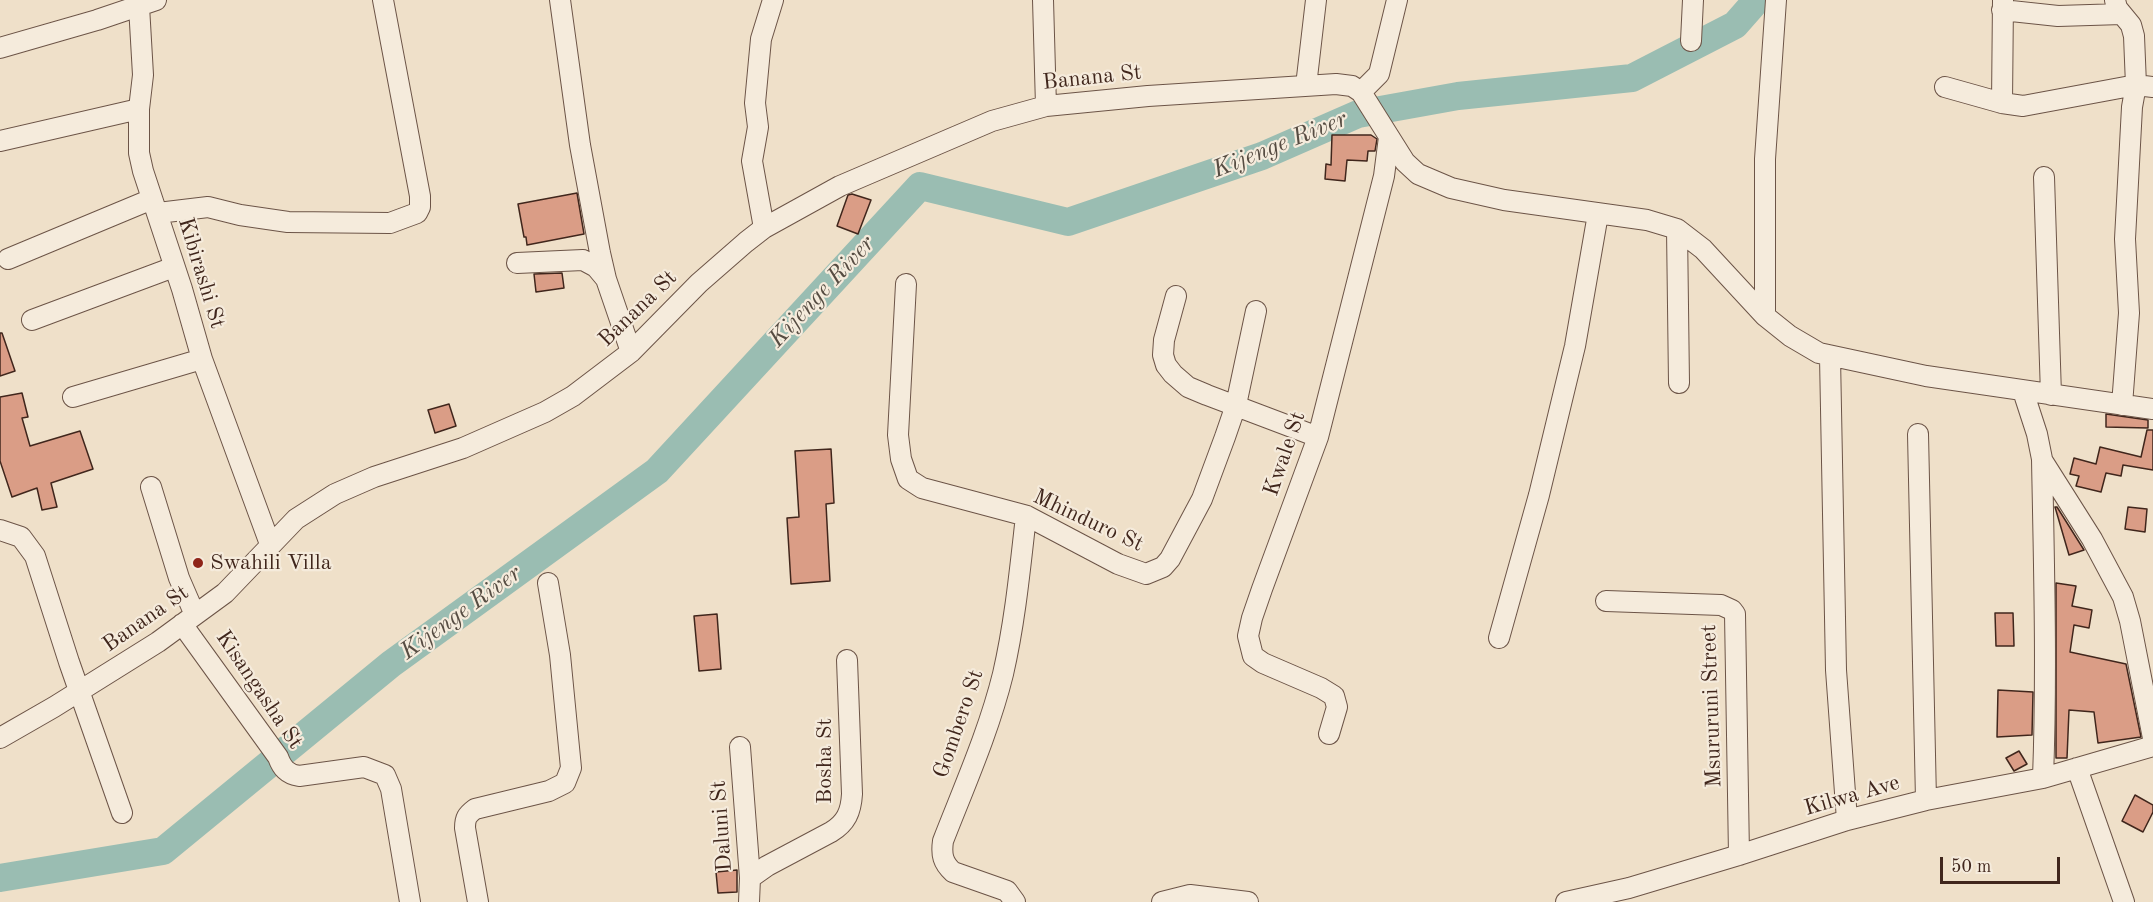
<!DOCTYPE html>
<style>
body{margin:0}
#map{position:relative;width:2153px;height:902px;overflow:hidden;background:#efe0c9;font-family:"Old Standard TT",serif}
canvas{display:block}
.scale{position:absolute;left:1940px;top:857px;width:120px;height:27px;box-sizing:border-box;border:3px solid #40261c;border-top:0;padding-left:8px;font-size:18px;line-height:21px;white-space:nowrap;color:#40261c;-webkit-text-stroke:4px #f5ebdc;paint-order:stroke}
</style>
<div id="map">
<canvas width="2153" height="902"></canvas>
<div class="scale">50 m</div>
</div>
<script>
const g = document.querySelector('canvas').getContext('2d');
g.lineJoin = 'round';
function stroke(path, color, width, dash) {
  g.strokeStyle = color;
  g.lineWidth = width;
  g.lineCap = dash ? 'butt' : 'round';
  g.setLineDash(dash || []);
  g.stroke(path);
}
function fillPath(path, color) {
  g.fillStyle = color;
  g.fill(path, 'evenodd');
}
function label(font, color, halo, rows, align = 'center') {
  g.font = font + ' "Old Standard TT",serif';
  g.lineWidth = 4.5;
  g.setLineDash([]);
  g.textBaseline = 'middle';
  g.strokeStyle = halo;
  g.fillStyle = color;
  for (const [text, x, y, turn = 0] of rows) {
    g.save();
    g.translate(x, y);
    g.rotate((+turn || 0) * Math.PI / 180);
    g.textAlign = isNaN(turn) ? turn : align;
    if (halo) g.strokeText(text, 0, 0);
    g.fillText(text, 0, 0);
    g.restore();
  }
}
const river = new Path2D(`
 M 0,878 L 163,851 L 391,664 L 657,471 L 920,186 L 1068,222 L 1262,156 L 1358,114 L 1458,96 L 1632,78 L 1735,25 L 1757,0`);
const building = new Path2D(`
 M 1332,135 L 1371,135 L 1377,139 L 1375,151 L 1368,151 L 1367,161 L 1347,160 L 1345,181 L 1325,179 L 1326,164 L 1331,165 Z
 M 577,193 L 584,234 L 527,245 L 526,237 L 524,237 L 518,204 Z
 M 852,194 L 871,200 L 858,234 L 837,226 L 848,195 Z
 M 562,273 L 564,288 L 536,292 L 534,274 Z
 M 0,333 L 2,333 L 15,371 L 0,376 Z
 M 22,393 L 28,417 L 22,418 L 30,446 L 80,431 L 93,469 L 51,483 L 57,507 L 42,510 L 37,488 L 12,497 L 0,461 L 0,397 Z
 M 449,404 L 456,426 L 435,433 L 428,410 Z
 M 2106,414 L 2148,420 L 2148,428 L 2106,427 Z
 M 2147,430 L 2153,430 L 2153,470 L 2123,465 L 2121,476 L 2106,473 L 2101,492 L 2076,486 L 2079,476 L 2070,474 L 2074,458 L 2096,464 L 2100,447 L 2141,457 Z
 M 831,449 L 834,503 L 826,504 L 830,581 L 791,584 L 787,518 L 799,517 L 795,451 Z
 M 2055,507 L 2057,507 L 2084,550 L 2069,555 Z
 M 2128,507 L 2147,509 L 2145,532 L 2125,529 Z
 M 2056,583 L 2076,586 L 2072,606 L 2092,610 L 2089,628 L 2074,625 L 2070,652 L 2126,664 L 2141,737 L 2098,743 L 2094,712 L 2069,710 L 2067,758 L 2056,758 Z
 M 1995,613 L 2013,613 L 2014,646 L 1996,646 Z
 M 717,614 L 721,669 L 699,671 L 694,616 Z
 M 1998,690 L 2033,692 L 2032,735 L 1997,737 Z
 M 2019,751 L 2027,764 L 2014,771 L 2006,758 Z
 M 2135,795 L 2153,805 L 2153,812 L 2143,832 L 2122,821 Z
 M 737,870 L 737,892 L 718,893 L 716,872 Z`);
const street = new Path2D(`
 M 560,0 L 580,145 L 600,253 L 606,279 L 631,352
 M 1043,0 L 1046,106
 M 2115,0 L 2117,8 L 2131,25 L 2134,36 L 2136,85 L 2132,107 L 2125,239 L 2129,313 L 2122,405
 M 139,6 L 143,75 L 139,109 L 139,153 L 143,171 L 182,289 L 202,359 L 270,544
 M 2002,10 L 2058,16 L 2122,14
 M 1691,41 L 1693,0
 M 0,48 L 97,20 L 156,0
 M 1306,86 L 1316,0
 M 1945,87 L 2002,103 L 2023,106 L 2136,85 L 2153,87
 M 1361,92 L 1379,74 L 1397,0
 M 2002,103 L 2003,0
 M 0,141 L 139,109
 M 2044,177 L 2051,395
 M 158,213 L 208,207 L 240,215 L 288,222 L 390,223 L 417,213 L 420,207 L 420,196 L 383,0
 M 764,228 L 752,161 L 758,127 L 755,103 L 761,39 L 773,0
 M 1677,229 L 1679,383
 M 8,259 L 152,199
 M 517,263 L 583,260 L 596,267 L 606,279
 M 906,284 L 898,435 L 901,459 L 908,479 L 922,488 L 1027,516 L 1118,564 L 1146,574 L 1163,567 L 1170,559 L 1202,499 L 1225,437 L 1236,405 L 1256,311
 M 1176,296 L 1164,340 L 1163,355 L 1166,365 L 1173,374 L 1188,387 L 1207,395 L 1318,437
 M 1765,316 L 1765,159 L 1776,0
 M 32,320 L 174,267
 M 1830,357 L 1836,670 L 1847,820
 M 2023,391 L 2037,434 L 2042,459 C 2044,566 2047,672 2043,778
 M 73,397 L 202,359
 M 1918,434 L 1926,800
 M 2042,460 L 2092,539 L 2123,597 L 2130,621 L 2153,738
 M 151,487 L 179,578 L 195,615
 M 0,530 L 21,537 L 35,556 L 69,662 L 122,813
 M 1606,601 L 1721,605 L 1732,610 L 1735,614 L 1739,855
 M 182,624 L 278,757 C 282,768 287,774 299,776 L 364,767 L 385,775 L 391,789 L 410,902
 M 1499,638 L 1539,495 L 1575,346 L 1598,214
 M 1329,734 L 1337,707 L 1334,696 L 1321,688 L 1263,663 L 1253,656 L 1248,636 L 1252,618 L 1262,589 L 1318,437 L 1384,176 L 1389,137
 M 0,738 L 54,707 L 158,642 L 225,593 L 296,519 L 335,494 L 374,477 L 463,448 L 545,412 L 573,396 L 631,352 L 699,283 L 746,242 L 764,228 L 840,186 L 992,121 L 1046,106 L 1148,96 L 1336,84 L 1352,86 L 1361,92 L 1405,162 L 1418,174 L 1451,188 L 1504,200 L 1647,220 L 1677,229 L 1703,249 L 1765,316 L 1790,336 L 1819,353 L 1926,376 L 2153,409
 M 740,747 L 750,878 L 749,902
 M 2077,768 L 2124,902
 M 750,878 L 767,866 L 831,832 C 846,823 851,812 852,794 L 847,660
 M 478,902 L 465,828 C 465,818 467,815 475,809 L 549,791 L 565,783 L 571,768 L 560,655 L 548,583
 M 1015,902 L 1007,891 L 953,872 C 943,863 941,855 943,841 C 964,787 989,731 1003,674 C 1015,622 1020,569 1026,516
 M 1162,902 L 1190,895 L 1248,902
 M 1566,902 L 1629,888 L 1739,855 L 1847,820 L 1926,800 L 2043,778 L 2153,746`);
const markers = [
 [198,563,6,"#8f2418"]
];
const streetNames = [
 ["Banana St",1092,78,-6],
 ["Kibirashi St",201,273,73],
 ["Banana St",638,309,-44],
 ["Kwale St",1285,454,-71],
 ["Mhinduro St",1088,521,25],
 ["Banana St",146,619,-35],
 ["Kisangasha St",259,690,56],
 ["Msururuni Street",1712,706,-92],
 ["Gombero St",959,724,-71],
 ["Bosha St",825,761,-90],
 ["Kilwa Ave",1852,796,-16],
 ["Daluni St",722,826,-94]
];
const poiNames = [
 ["Swahili Villa",210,563]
];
const waterNames = [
 ["Kijenge River",1280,145,-22],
 ["Kijenge River",822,292,-47],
 ["Kijenge River",461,613,-36]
];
stroke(river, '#9abdb2', 28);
fillPath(building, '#da9d86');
stroke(building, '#40261c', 1.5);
stroke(street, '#6c5447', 22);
stroke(street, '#f5ebdc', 20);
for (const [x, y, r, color] of markers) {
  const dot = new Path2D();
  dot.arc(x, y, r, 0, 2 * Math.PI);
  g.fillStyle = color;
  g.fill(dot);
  stroke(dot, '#f5ebdc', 2);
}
label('22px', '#40261c', '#f5ebdc', streetNames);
label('22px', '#40261c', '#f5ebdc', poiNames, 'left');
label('italic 24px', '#564c42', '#f5ebdc', waterNames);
</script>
